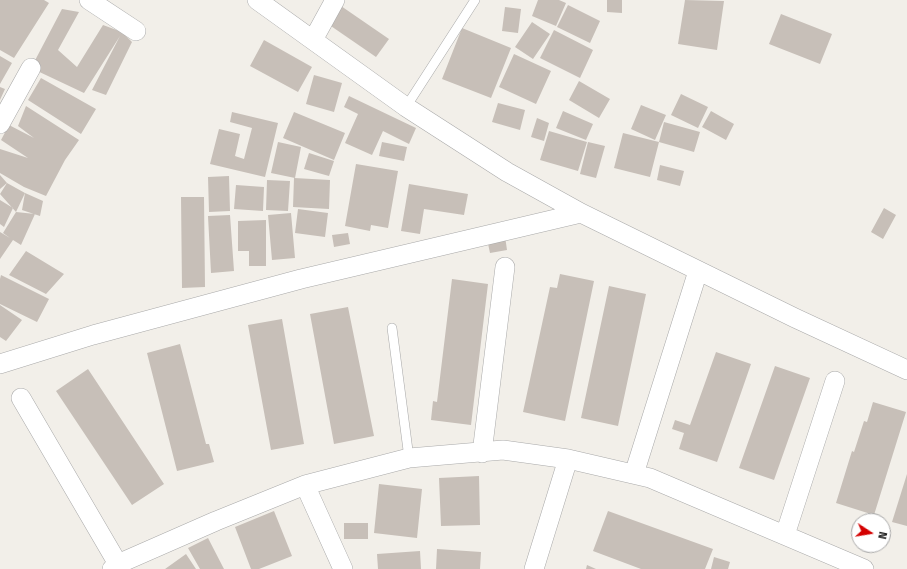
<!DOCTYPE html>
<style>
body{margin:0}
#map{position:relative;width:907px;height:569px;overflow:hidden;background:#f2efe9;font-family:"Fira Sans",sans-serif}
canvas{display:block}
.north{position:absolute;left:851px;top:513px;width:40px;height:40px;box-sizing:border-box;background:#fff;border:1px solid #a7a7a7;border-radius:50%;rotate:102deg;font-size:11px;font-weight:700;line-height:16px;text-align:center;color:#222}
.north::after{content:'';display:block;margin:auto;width:14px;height:18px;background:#d40000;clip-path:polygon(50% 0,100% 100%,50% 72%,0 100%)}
</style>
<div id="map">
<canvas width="907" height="569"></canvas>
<div class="north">N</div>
</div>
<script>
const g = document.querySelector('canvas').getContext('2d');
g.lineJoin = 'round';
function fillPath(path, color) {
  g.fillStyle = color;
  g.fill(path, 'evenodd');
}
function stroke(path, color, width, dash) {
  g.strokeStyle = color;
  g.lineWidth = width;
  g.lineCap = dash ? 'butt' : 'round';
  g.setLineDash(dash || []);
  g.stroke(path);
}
const building = new Path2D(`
 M 0,0 L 44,0 L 49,3 L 14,58 L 0,50 Z
 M 538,0 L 559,0 L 566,3 L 556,26 L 532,16 Z
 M 607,0 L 622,0 L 622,13 L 607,12 Z
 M 685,0 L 724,1 L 717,50 L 678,44 Z
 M 568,5 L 600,21 L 590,43 L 557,27 Z
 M 341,6 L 389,39 L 376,57 L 328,24 Z
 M 505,7 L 521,9 L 518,33 L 502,31 Z
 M 62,9 L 79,12 L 58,50 L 77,67 L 103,25 L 122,32 L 132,42 L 106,95 L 92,90 L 120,36 L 84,93 L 31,68 Z
 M 781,14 L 832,34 L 820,64 L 769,44 Z
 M 532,22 L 550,34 L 533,59 L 515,47 Z
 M 462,28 L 511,48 L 491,98 L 442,79 Z
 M 554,30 L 593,50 L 580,78 L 540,58 Z
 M 264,40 L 312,67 L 298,92 L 250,66 Z
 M 514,54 L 551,71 L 536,104 L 499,87 Z
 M 0,56 L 12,63 L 0,84 Z
 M 314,75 L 342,83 L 334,112 L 306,104 Z
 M 41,78 L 96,109 L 81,134 L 28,100 Z
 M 579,81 L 610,99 L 599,118 L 569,100 Z
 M 0,87 L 5,89 L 0,100 Z
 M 681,94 L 708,107 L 698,128 L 671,115 Z
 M 349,96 L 416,128 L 409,144 L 383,131 L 372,155 L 345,143 L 358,114 L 344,107 Z
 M 498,103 L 525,110 L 520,130 L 492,122 Z
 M 641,105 L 666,115 L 655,140 L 631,129 Z
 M 26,106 L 79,140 L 65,160 L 46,196 L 24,187 L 0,173 L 0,149 L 28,158 L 1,140 L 9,125 L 34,138 L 18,126 Z
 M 563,111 L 593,124 L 586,140 L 556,128 Z
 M 711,111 L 734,124 L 726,140 L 702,127 Z
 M 232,112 L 278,123 L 265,177 L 210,164 L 219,129 L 240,134 L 235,156 L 244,159 L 252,128 L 230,122 Z
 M 294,112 L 345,133 L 334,160 L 283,138 Z
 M 537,118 L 549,123 L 544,141 L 531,137 Z
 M 664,122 L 700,132 L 694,152 L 659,142 Z
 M 549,131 L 587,142 L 578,171 L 540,160 Z
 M 623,133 L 659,142 L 650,177 L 614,168 Z
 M 278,142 L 301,147 L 295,178 L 271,173 Z
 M 382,142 L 407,147 L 404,161 L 379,156 Z
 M 588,142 L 605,146 L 596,178 L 580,174 Z
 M 309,153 L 334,161 L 329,176 L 304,169 Z
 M 356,164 L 398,171 L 388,228 L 371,225 L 370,231 L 345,226 Z
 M 660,165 L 684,171 L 680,186 L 657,180 Z
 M 0,175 L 7,183 L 0,189 Z
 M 229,176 L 230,211 L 209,212 L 208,177 Z
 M 294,178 L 330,180 L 329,209 L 293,207 Z
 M 267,180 L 290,181 L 288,211 L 266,210 Z
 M 7,183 L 25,193 L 16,212 L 0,194 Z
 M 409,184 L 468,194 L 464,215 L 424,209 L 420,234 L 401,231 Z
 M 236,185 L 264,187 L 263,211 L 234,209 Z
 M 25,193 L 43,201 L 40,216 L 22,210 Z
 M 181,197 L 204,197 L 205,287 L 182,288 Z
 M 0,200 L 13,208 L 4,227 L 0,224 Z
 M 884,208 L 896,215 L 883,239 L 871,232 Z
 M 298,209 L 328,213 L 325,237 L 295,233 Z
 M 16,212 L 35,214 L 21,245 L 13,240 L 0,259 L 0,232 L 10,238 L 3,233 Z
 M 291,213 L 295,258 L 272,260 L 268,215 Z
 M 230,215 L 234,271 L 211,273 L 208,216 Z
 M 266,220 L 266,266 L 249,266 L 249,251 L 238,251 L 238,221 Z
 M 348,233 L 350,244 L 334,247 L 332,235 Z
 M 505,236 L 507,250 L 490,253 L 487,239 Z
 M 26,251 L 64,274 L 46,294 L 9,275 Z
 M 560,274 L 594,281 L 565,421 L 523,412 L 550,287 L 557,288 Z
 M 1,275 L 49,299 L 37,322 L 0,304 L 0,279 Z
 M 452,279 L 488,284 L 471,425 L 431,420 L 433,401 L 437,402 Z
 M 609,286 L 646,294 L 618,426 L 581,418 Z
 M 0,305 L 22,320 L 6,341 L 0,337 Z
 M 348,307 L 374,436 L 334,444 L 310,314 Z
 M 282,319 L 304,444 L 271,450 L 248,325 Z
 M 180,344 L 206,444 L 209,444 L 214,462 L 177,471 L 147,353 Z
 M 716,352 L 751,364 L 717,462 L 679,449 L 684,433 L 672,429 L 675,420 L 690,425 Z
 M 775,366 L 810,378 L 774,480 L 739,468 Z
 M 88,369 L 164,484 L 132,505 L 56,391 Z
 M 873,402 L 906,412 L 874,515 L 836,503 L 852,451 L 854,452 L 864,421 L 867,422 Z
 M 907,474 L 907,526 L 892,522 Z
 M 479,476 L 480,525 L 441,526 L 439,478 Z
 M 379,484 L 422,489 L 417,538 L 374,533 Z
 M 274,511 L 292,556 L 259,569 L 251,569 L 235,527 Z
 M 608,511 L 713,549 L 705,569 L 641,569 L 593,551 Z
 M 344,523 L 368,523 L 368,539 L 344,539 Z
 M 208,538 L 224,569 L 200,569 L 188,548 Z
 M 437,549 L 481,552 L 480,569 L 436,569 Z
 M 420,551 L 421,569 L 378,569 L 377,554 Z
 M 186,554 L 196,569 L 165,569 Z
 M 714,557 L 730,562 L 728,569 L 711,569 Z
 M 587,565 L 596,569 L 586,569 Z`);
const lane = new Path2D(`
 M 406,107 L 475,0
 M 392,328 L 409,458`);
const street = new Path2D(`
 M 89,0 L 136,31
 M 257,0 L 406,107 L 507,172 L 581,213 L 795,318 L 907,370
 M 313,40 L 335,0
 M 0,124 L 31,68
 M 0,364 L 93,335 L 301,279 L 581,213
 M 21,398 L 118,564
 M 482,453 L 505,267
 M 634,474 L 698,271
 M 305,485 L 343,569
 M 785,535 L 835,381
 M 112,569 L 118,564 L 216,521 L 305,485 L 409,458 L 503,450 L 568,459 L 650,478 L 864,569
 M 534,569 L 568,459`);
fillPath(building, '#c7bfb8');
stroke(lane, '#a9a9a9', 10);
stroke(street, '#a9a9a9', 20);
stroke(lane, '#fff', 9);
stroke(street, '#fff', 19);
</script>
